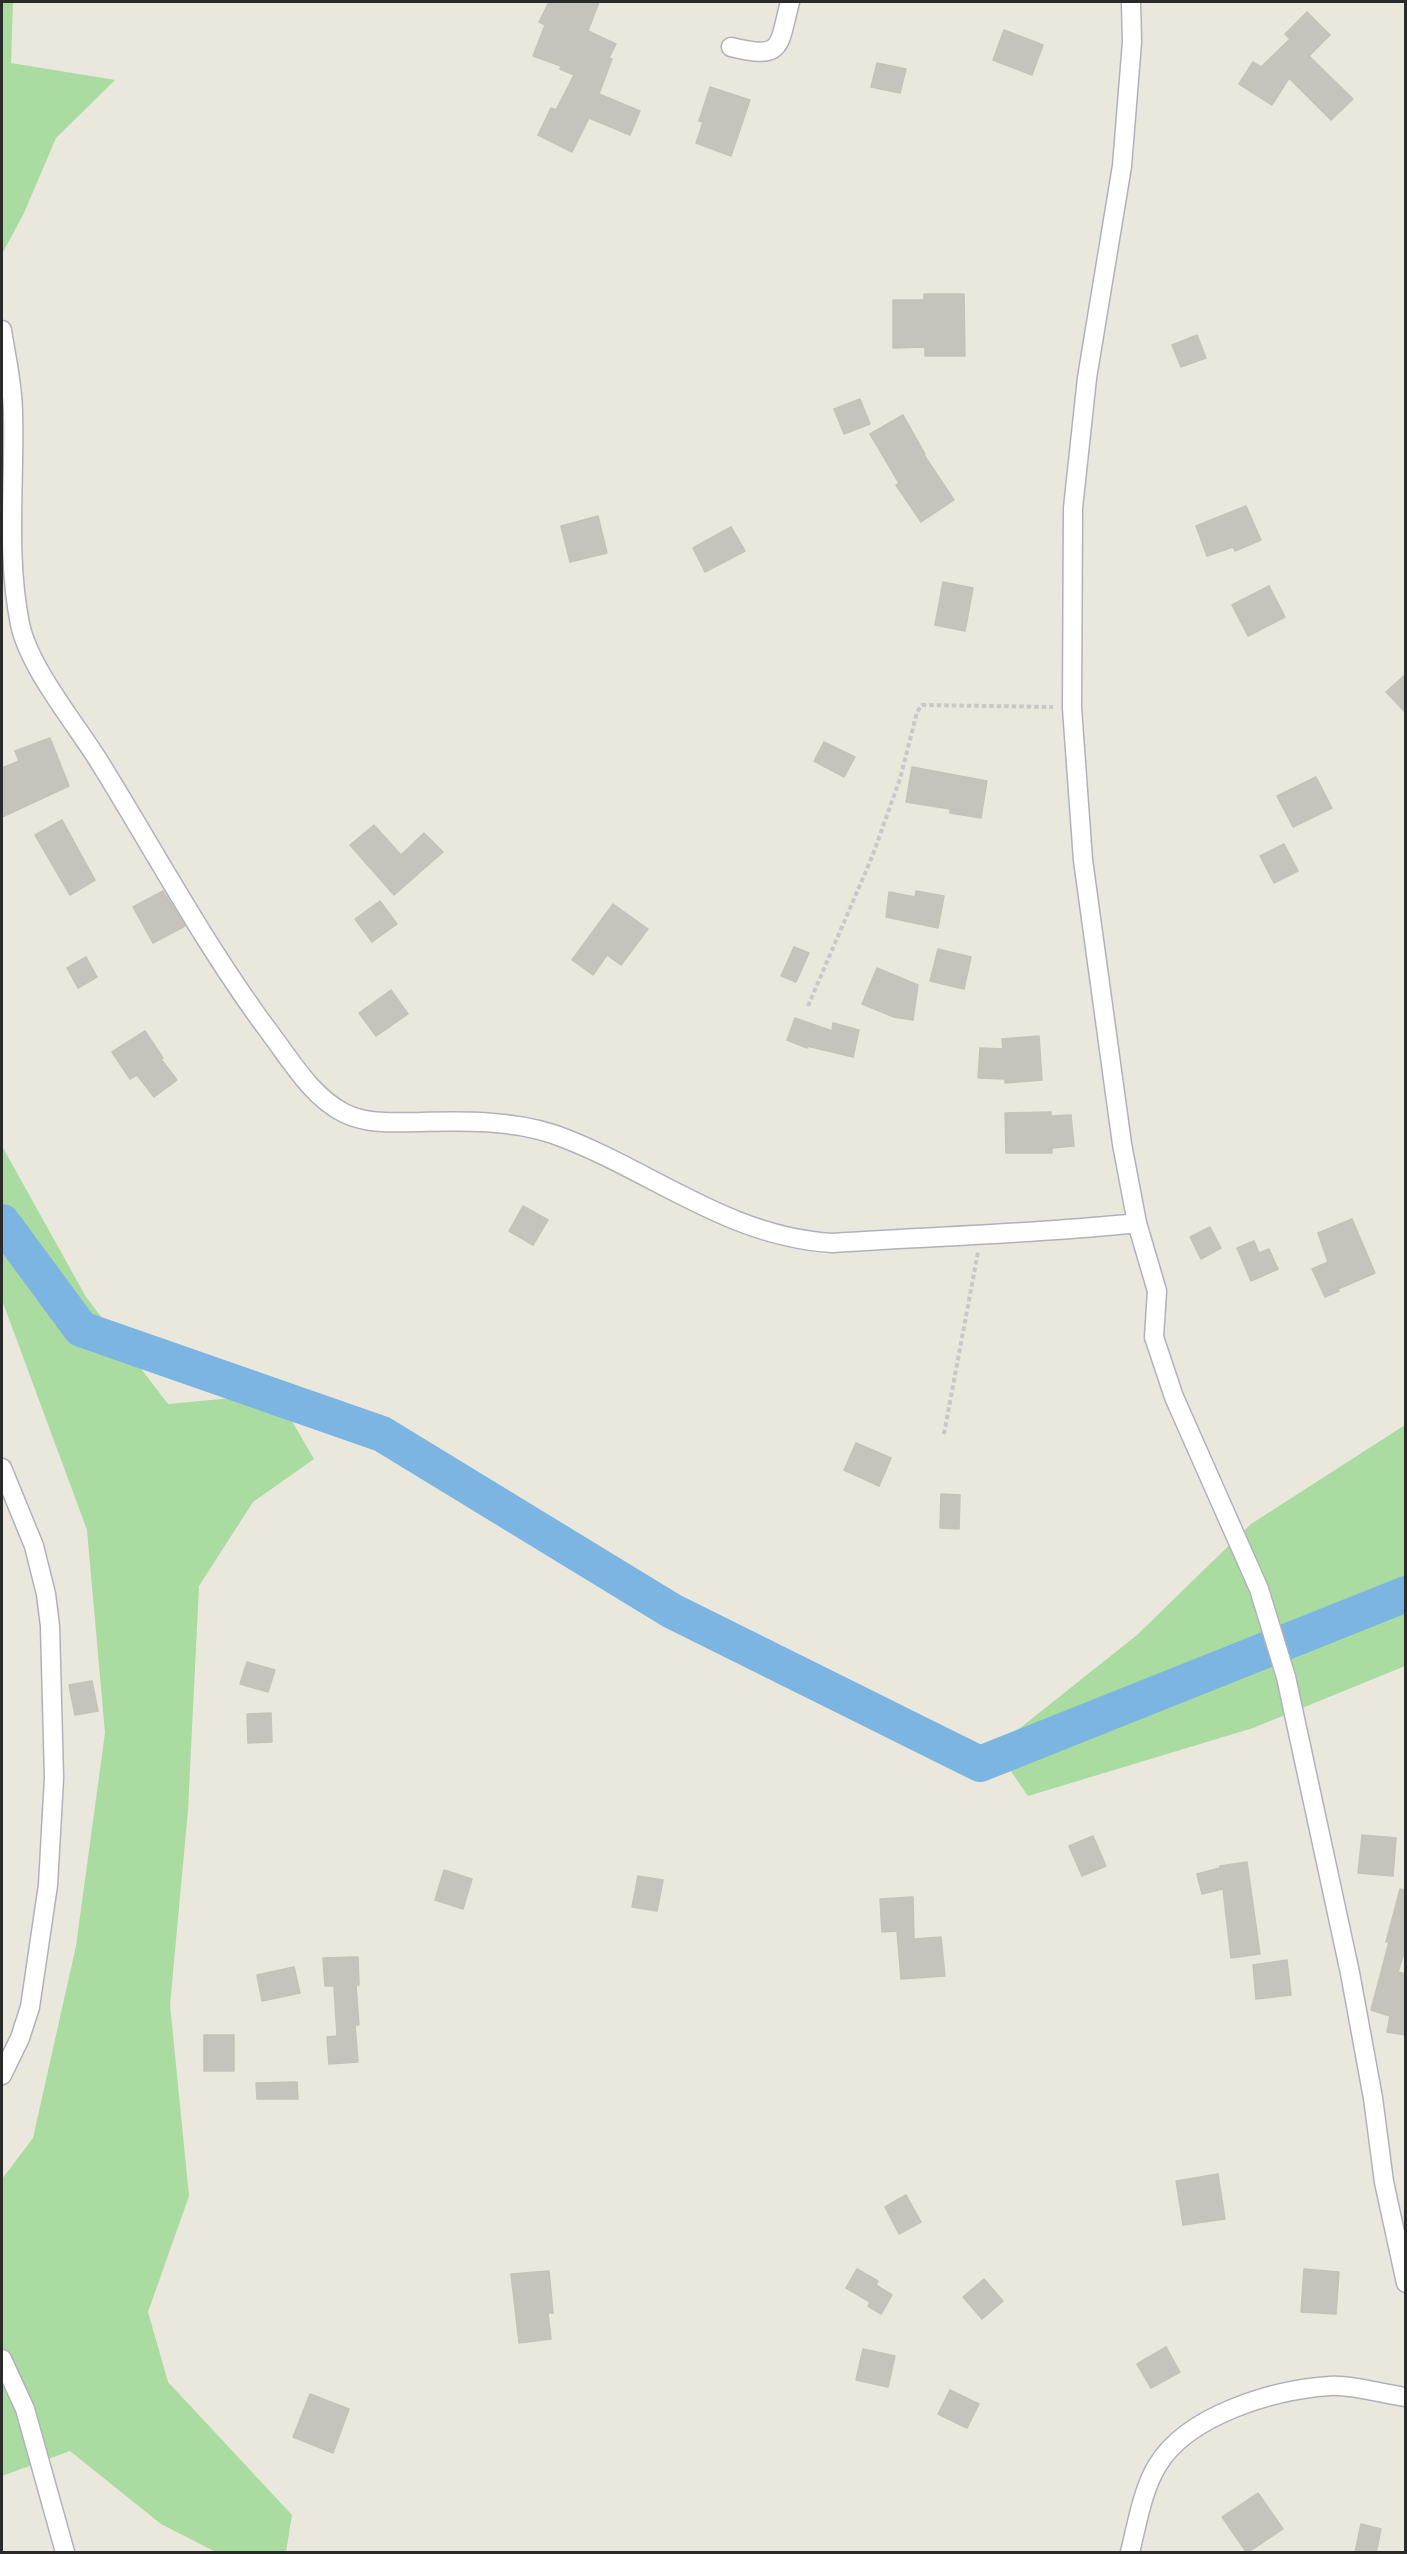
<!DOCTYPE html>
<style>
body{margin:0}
#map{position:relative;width:1407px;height:2554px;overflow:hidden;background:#eae7dd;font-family:"Titillium Web",sans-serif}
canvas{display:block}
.frame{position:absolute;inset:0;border:3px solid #2a2a2a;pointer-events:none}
</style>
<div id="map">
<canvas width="1407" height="2554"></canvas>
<div class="frame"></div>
</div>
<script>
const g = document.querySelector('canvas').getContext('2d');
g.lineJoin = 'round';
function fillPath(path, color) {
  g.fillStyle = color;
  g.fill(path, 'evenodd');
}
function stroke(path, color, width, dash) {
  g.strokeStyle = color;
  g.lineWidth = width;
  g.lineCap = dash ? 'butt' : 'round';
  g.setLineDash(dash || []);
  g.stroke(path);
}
const green = new Path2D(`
 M 2,2 L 13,2 L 11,63 L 115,80 L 56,138 L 24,213 L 2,254 Z
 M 2,1146 L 86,1297 L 168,1404 L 276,1394 L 314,1459 L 253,1502 L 199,1586 L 188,1810 L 170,2005 L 189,2196 L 148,2312 L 168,2382 L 292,2515 L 286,2552 L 216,2552 L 161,2524 L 70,2451 L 2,2476 L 2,2179 L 33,2138 L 76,1946 L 105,1733 L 87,1530 L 2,1300 Z
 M 1405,1425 L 1405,1666 L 1253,1728 L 1028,1796 L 995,1748 L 1137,1635 L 1251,1524 Z`);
const river = new Path2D(`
 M 2,1222 L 81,1329 L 382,1434 L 672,1611 L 980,1764 L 1406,1594`);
const building = new Path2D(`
 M 549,2 L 599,2 L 588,31 L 616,44 L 609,58 L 612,59 L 599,94 L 640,111 L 630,135 L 589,118 L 572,152 L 538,135 L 551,108 L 556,110 L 574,75 L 560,69 L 561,66 L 533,56 L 545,25 L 539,22 Z
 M 1307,12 L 1330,35 L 1309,56 L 1353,99 L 1331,120 L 1289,78 L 1272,105 L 1239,84 L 1253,62 L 1261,67 L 1290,39 L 1285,34 Z
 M 1004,30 L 1043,45 L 1032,75 L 993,60 Z
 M 877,63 L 906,69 L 900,93 L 871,87 Z
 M 710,87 L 750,100 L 731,156 L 696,143 L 703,122 L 699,121 Z
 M 924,294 L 964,294 L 965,356 L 925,356 L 925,347 L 893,348 L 893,300 L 924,300 Z
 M 1197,335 L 1206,358 L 1181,367 L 1172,345 Z
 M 860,399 L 870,424 L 844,434 L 834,409 Z
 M 903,415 L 925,454 L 924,455 L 954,500 L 921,522 L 896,485 L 899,483 L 870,434 Z
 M 1246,506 L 1261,540 L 1235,551 L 1233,547 L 1207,556 L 1196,526 Z
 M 598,516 L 607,553 L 570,562 L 561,526 Z
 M 731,527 L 745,551 L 705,572 L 693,548 Z
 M 943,582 L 973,588 L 965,631 L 935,625 Z
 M 1269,586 L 1285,617 L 1248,636 L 1232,605 Z
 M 1406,674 L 1406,713 L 1386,692 Z
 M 50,738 L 69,786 L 2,817 L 2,768 L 19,761 L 15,751 Z
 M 824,742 L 855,757 L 844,777 L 814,761 Z
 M 912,767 L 987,781 L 981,818 L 950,813 L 950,809 L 906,802 Z
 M 1316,777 L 1332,808 L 1293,827 L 1277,796 Z
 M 62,820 L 95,880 L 70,895 L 35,835 Z
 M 374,825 L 401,855 L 424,833 L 443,852 L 394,895 L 350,845 Z
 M 1284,844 L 1298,871 L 1274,883 L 1260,856 Z
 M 163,891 L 185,926 L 153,943 L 133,907 Z
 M 916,891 L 944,896 L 938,928 L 886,917 L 889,892 L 915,897 Z
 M 380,901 L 397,924 L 372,942 L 355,919 Z
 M 613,904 L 648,929 L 621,965 L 607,955 L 593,975 L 572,960 Z
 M 794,947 L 809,953 L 796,982 L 781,976 Z
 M 938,949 L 971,957 L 964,989 L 930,981 Z
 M 86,957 L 97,977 L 78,988 L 67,968 Z
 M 877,968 L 918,985 L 913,1020 L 894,1017 L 862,1004 Z
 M 391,990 L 408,1014 L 376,1036 L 359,1013 Z
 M 795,1018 L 832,1031 L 833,1023 L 859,1030 L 853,1057 L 807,1046 L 807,1048 L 787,1040 Z
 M 145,1031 L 163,1058 L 161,1059 L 177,1080 L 154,1097 L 137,1075 L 130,1079 L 112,1052 Z
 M 1039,1036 L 1042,1080 L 1005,1083 L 1005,1079 L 978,1078 L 980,1048 L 1003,1049 L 1002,1039 Z
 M 1051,1112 L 1051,1116 L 1071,1115 L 1074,1146 L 1052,1148 L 1052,1153 L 1006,1153 L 1005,1113 Z
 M 523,1206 L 548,1220 L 533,1245 L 509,1231 Z
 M 1352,1219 L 1375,1273 L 1338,1289 L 1339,1291 L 1325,1297 L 1312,1269 L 1328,1262 L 1318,1233 Z
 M 1210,1227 L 1221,1248 L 1201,1259 L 1190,1237 Z
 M 1254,1241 L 1259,1253 L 1269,1249 L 1278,1269 L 1251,1281 L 1237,1248 Z
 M 856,1443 L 891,1458 L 879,1486 L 844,1470 Z
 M 941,1494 L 960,1495 L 959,1529 L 940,1528 Z
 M 247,1662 L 275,1670 L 268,1692 L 240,1684 Z
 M 92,1681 L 98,1711 L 75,1715 L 69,1685 Z
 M 271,1713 L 272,1742 L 248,1743 L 247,1714 Z
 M 1362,1835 L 1396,1838 L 1393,1876 L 1358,1873 Z
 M 1093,1836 L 1106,1866 L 1082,1876 L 1069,1846 Z
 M 1247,1862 L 1260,1954 L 1231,1958 L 1223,1889 L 1202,1894 L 1197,1874 L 1220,1868 L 1220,1866 Z
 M 444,1870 L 472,1879 L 463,1909 L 435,1900 Z
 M 638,1876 L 663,1880 L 657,1911 L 632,1907 Z
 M 1400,1889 L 1406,1890 L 1406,1947 L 1398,1972 L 1406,1974 L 1406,2035 L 1387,2032 L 1390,2016 L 1371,2010 L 1389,1942 L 1386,1942 Z
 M 913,1897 L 914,1939 L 941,1937 L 945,1976 L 901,1979 L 897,1931 L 882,1932 L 880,1899 Z
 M 358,1957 L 359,1985 L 356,1985 L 359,2025 L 355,2025 L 358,2062 L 329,2064 L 327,2037 L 337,2036 L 334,1986 L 325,1986 L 323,1958 Z
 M 1287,1960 L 1291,1995 L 1256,1999 L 1253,1965 Z
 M 294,1967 L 300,1993 L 262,2001 L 257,1975 Z
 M 204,2035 L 234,2035 L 234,2071 L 204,2071 Z
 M 297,2082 L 298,2099 L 257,2099 L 256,2083 Z
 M 1218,2174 L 1225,2219 L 1183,2225 L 1176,2181 Z
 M 906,2195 L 921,2222 L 899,2234 L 885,2207 Z
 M 857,2269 L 878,2281 L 876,2285 L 892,2295 L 881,2314 L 868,2306 L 870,2302 L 846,2288 Z
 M 1304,2269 L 1339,2272 L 1336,2314 L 1301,2312 Z
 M 549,2271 L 553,2313 L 548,2313 L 551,2339 L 519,2343 L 511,2274 Z
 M 984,2279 L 1003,2301 L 982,2319 L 963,2297 Z
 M 1166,2347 L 1180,2372 L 1151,2388 L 1137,2364 Z
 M 863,2349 L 895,2356 L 888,2387 L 856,2380 Z
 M 950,2390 L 979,2404 L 967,2428 L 938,2414 Z
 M 310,2394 L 349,2409 L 333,2453 L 293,2437 Z
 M 1258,2493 L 1283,2529 L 1247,2553 L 1222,2517 Z
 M 1361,2524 L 1381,2529 L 1376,2553 L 1355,2553 Z`);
const path = new Path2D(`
 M 808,1006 L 872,857 L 900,779 L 917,712 L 922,705 L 1053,707
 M 944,1434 L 978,1252`);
const street = new Path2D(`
 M 1131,2 L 1132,42 L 1122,166 L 1087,378 L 1073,508 L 1072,708 L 1083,860 L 1122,1144 L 1137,1223 L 1157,1291 L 1154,1337 L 1174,1397 L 1259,1589 L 1286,1677 L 1350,1973 L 1373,2098 L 1384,2182 L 1406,2283
 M 731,47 C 784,60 778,47 790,2
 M 2,330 C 6,357 13,385 13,413 C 15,483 6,555 20,624 C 29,668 76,724 100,763 C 157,855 208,951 273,1037 C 293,1064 313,1097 344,1113 C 368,1125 395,1122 420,1122 C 465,1121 510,1120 553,1134 C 649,1168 726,1237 833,1243 C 934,1236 1036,1234 1137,1223
 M 2,1468 L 34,1546 L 46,1594 L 50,1626 L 54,1778 L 48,1885 L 30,2007 L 20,2038 L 2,2075
 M 2,2359 L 25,2409 L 65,2552
 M 1130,2552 C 1137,2525 1142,2491 1157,2466 C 1187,2415 1273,2390 1329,2386 C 1349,2384 1384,2394 1406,2397`);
fillPath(green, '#aadba0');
stroke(river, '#7cb5e1', 36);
fillPath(building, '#c6c3bd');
stroke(building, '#c5c3b7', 1.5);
stroke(street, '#b1b1bc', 21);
stroke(path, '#c8c8c8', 4, [4.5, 3]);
stroke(street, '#fff', 18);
</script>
